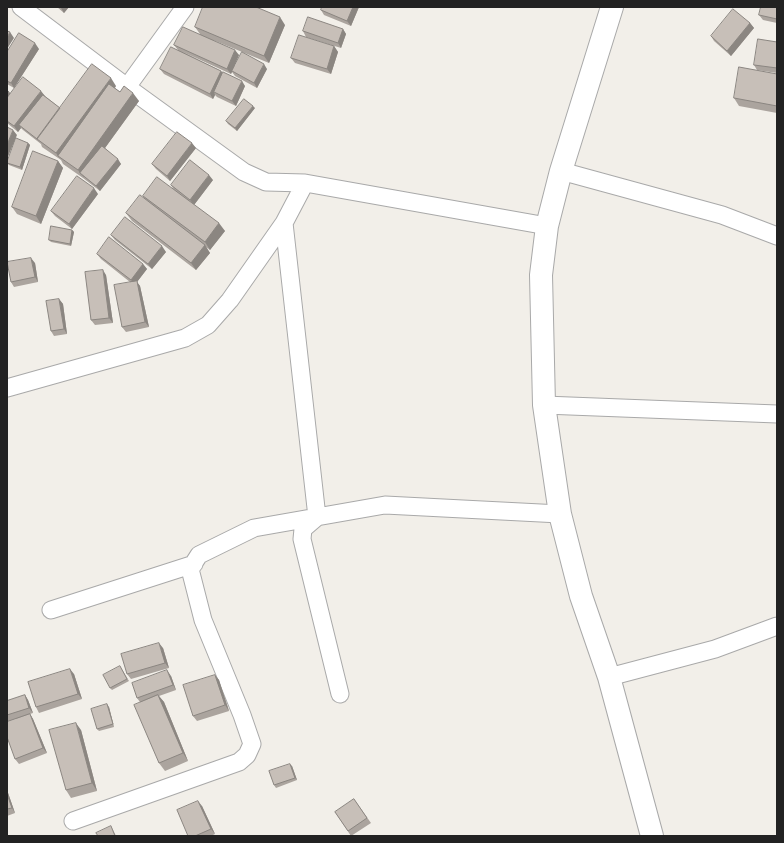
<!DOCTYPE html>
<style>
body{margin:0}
#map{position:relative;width:784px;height:843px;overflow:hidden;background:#f2efe9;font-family:"DejaVu Sans",sans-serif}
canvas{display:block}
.frame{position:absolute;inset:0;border:8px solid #222;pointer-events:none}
</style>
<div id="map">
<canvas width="784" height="843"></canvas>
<div class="frame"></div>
</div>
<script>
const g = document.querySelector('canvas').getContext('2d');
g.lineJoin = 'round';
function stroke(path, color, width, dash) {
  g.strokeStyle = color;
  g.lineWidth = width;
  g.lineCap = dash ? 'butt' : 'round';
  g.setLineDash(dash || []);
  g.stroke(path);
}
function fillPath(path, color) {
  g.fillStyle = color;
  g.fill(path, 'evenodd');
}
const minor = new Path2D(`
 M 21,7 L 127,87 L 244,172 L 266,182 L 305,183 L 547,226
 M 127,87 L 185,7
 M 561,171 L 722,215 L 777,236
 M 284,223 L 317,517 L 303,529 L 302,539 L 340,694
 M 7,388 L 185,338 L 208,325 L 230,300 L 284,223 L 305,183
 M 544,405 L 777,414
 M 51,610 L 194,564
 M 609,677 L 715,649 L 777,626
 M 73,821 L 239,762 L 247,755 L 252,744 L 242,715 L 203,620 L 190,569 L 199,555 L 254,528 L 385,505 L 560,514`);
const tertiary = new Path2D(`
 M 612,7 L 561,171 L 547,226 L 541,275 L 544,405 L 560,514 L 581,596 L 609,677 L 652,836`);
const wall = new Path2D(`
 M 57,7 L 69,7 L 64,13 Z
 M 359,7 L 351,26 L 324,15 L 321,10 Z
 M 777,7 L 777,23 L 763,20 L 759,15 Z
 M 750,23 L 754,28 L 731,56 L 714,41 L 711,36 Z
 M 285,25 L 269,63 L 213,40 L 239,55 L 234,66 L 267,69 L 257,88 L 235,76 L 232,72 L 231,74 L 183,52 L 221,71 L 223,74 L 245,86 L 236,106 L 217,97 L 215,95 L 213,99 L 164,74 L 160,69 L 178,50 L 174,45 L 200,34 L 195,27 Z
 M 343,29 L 346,34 L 341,48 L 306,37 L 303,31 Z
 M 777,42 L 777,73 L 757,70 L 754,65 Z
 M 334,46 L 338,52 L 331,74 L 295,63 L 291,58 Z
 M 39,49 L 14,88 L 7,84 L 7,52 Z
 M 777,74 L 777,113 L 739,106 L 734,98 Z
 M 116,86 L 115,88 L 120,92 L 139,101 L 105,148 L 121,164 L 100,191 L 83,178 L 63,164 L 61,160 L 42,147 L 41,144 L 23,130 L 21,128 L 18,132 L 7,123 L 7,90 L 11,94 L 45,96 L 60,108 Z
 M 255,108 L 237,131 L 228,124 L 226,121 Z
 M 28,143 L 30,145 L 22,170 L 9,165 L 7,163 Z
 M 196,148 L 170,181 L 156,169 L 152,164 Z
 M 58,161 L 63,168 L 41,224 L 17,214 L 12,207 Z
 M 213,180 L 194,205 L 225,231 L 210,250 L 206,247 L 210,253 L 196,270 L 132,221 L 126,213 L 145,199 L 143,196 L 174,190 L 171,185 Z
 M 98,194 L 72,229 L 55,216 L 51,211 Z
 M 72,230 L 74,232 L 71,246 L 51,242 L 49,240 Z
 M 111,235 L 166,252 L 152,269 L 115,240 Z
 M 97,254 L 143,264 L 147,269 L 137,282 L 140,286 L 149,327 L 126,332 L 122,327 L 130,282 L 101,259 Z
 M 35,263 L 38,282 L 14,287 L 11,282 Z
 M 106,275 L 113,323 L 95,325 L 91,320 Z
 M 59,299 L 63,304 L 67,334 L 54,336 L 51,331 Z
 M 163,648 L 169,668 L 131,679 L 127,674 Z
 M 120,666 L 129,681 L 112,690 L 110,688 Z
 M 74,674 L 82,699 L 39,713 L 36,707 Z
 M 215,675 L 219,680 L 229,711 L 197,721 L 193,716 Z
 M 171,676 L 176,690 L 159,696 L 164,702 L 188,761 L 165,771 L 159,763 L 140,702 L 137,698 Z
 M 25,695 L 28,700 L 33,713 L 30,714 L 33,719 L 47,753 L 19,764 L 15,759 L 16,719 L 7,722 L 7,701 Z
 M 109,707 L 114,727 L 99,731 L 97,729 Z
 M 81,730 L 97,791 L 71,798 L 66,790 Z
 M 292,766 L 297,780 L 276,788 L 274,785 Z
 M 7,790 L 15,813 L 7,816 Z
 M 354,799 L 371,823 L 351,836 L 335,812 Z
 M 202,806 L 215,834 L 211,836 L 188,836 Z`);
const shadedWall = new Path2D(`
 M 61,7 L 69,7 L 64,13 L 61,8 Z
 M 353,7 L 359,7 L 351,26 L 347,21 Z
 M 280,17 L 285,25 L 269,63 L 264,56 Z
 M 750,23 L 754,28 L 731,56 L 727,51 Z
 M 343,29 L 346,34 L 341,48 L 338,43 Z
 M 10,32 L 14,38 L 7,49 L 7,38 Z
 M 35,43 L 39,49 L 14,88 L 11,83 Z
 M 334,46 L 338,52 L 331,74 L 327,69 Z
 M 235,50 L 239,55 L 231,74 L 227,69 Z
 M 264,64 L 267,69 L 257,88 L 254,83 Z
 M 221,71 L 225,76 L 214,92 L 215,95 L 213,99 L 210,94 Z
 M 111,78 L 116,86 L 62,159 L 58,156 L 56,153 Z
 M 242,81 L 245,86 L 236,106 L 232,101 Z
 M 41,91 L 45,96 L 21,127 L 19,125 L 21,128 L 18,132 L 14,126 Z
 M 9,92 L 13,97 L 7,105 L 7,95 Z
 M 133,93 L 139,101 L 84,177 L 80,173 L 83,178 L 78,170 Z
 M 253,106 L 255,108 L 237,131 L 235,128 Z
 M 13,130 L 17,135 L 7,159 L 7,145 Z
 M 28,143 L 30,145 L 22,170 L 20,167 Z
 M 192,143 L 196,148 L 170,181 L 167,176 Z
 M 118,159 L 121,164 L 100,191 L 96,186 Z
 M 58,161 L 63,168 L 41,224 L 36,216 Z
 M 209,175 L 213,180 L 194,205 L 190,200 Z
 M 94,188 L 98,194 L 72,229 L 69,224 Z
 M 219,223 L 225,231 L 210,250 L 205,242 Z
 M 72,230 L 74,232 L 71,246 L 70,244 Z
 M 205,245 L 210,253 L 196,270 L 191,263 Z
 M 162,246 L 166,252 L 152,269 L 148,264 Z
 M 31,258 L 35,263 L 38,282 L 35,277 Z
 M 143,264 L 147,269 L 137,282 L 140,286 L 149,327 L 145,322 L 135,285 L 131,280 Z
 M 103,270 L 106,275 L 113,323 L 109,318 Z
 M 59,299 L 63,304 L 67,334 L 64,329 Z
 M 159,643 L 163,648 L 169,668 L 165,663 Z
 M 70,669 L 74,674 L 82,699 L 78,694 Z
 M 167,670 L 171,676 L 176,690 L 173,685 Z
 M 215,675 L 219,680 L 229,711 L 225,705 Z
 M 25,695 L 28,700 L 33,713 L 29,708 Z
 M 158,695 L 164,702 L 188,761 L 183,753 Z
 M 107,704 L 109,707 L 114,727 L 113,724 Z
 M 30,714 L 33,719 L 47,753 L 43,748 Z
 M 76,723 L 81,730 L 97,791 L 92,783 Z
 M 290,764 L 292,766 L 297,780 L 295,778 Z
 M 7,790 L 15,813 L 12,808 L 7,794 Z
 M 198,801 L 202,806 L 215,834 L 211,829 Z
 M 111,826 L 116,836 L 115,836 Z`);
const building = new Path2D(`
 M 203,7 L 256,7 L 280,17 L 264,56 L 195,27 Z
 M 322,7 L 353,7 L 347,21 L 321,10 Z
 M 761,7 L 777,7 L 777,19 L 759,15 Z
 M 733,9 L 750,23 L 727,51 L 711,36 Z
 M 308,17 L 343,29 L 338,43 L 303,31 Z
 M 183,27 L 235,50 L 227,69 L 174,45 Z
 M 7,31 L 10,32 L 7,38 Z
 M 19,33 L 35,43 L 11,83 L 7,81 L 7,52 Z
 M 299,35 L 334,46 L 327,69 L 291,58 Z
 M 758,39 L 777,42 L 777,68 L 754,65 Z
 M 171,47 L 221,71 L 210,94 L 160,69 Z
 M 242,52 L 264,64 L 254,83 L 232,71 Z
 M 92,64 L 111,78 L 56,153 L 37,139 Z
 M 739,67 L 777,74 L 777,106 L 734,98 Z
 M 223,72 L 242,81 L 232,101 L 214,92 Z
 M 23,77 L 41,91 L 14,126 L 7,121 L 7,98 Z
 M 109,84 L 120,92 L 124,86 L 133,93 L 78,170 L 58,156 Z
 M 7,90 L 9,92 L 7,95 Z
 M 43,95 L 60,108 L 37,139 L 19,125 Z
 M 244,99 L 253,106 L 235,128 L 226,121 Z
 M 7,127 L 13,130 L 7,145 Z
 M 177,132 L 192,143 L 167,176 L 152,164 Z
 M 16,138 L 28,143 L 20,167 L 7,163 Z
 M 102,146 L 118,159 L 96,186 L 80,173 Z
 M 33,151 L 58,161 L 36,216 L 12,207 Z
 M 190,160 L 209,175 L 190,200 L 171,185 Z
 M 77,176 L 94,188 L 69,224 L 51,211 Z
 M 157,177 L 219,223 L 205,242 L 143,196 Z
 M 140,195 L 205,245 L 191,263 L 126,213 Z
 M 125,217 L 162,246 L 148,264 L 111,235 Z
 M 51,226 L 72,230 L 70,244 L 49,240 Z
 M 109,237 L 143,264 L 131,280 L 97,254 Z
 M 31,258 L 35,277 L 11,282 L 7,262 Z
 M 103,270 L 109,318 L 91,320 L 85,272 Z
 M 137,281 L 145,322 L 122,327 L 114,285 Z
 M 59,299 L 64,329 L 51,331 L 46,301 Z
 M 159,643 L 165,663 L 127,674 L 121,654 Z
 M 120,666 L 127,679 L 110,688 L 103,675 Z
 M 70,669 L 78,694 L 36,707 L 28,682 Z
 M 167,670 L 173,685 L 137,698 L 132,683 Z
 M 215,675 L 225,705 L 193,716 L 183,685 Z
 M 25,695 L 29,708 L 7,715 L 7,701 Z
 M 158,695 L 183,753 L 159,763 L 134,705 Z
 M 107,704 L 113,724 L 97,729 L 91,709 Z
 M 30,714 L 43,748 L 15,759 L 7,737 L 7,722 Z
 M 76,723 L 92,783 L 66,790 L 49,730 Z
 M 290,764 L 295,778 L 274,785 L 269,771 Z
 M 7,794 L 12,808 L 7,809 Z
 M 354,799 L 367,818 L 348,831 L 335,812 Z
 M 198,801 L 211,829 L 195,836 L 188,836 L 177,810 Z
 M 111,826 L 115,836 L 98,836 L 96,833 Z`);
stroke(minor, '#a9a9a9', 19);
stroke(tertiary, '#a9a9a9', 24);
stroke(minor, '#fff', 17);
stroke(tertiary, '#fff', 22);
fillPath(wall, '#aba49e');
fillPath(shadedWall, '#8b8681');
fillPath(building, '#c7bfb8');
stroke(building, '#8b8681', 1);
</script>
